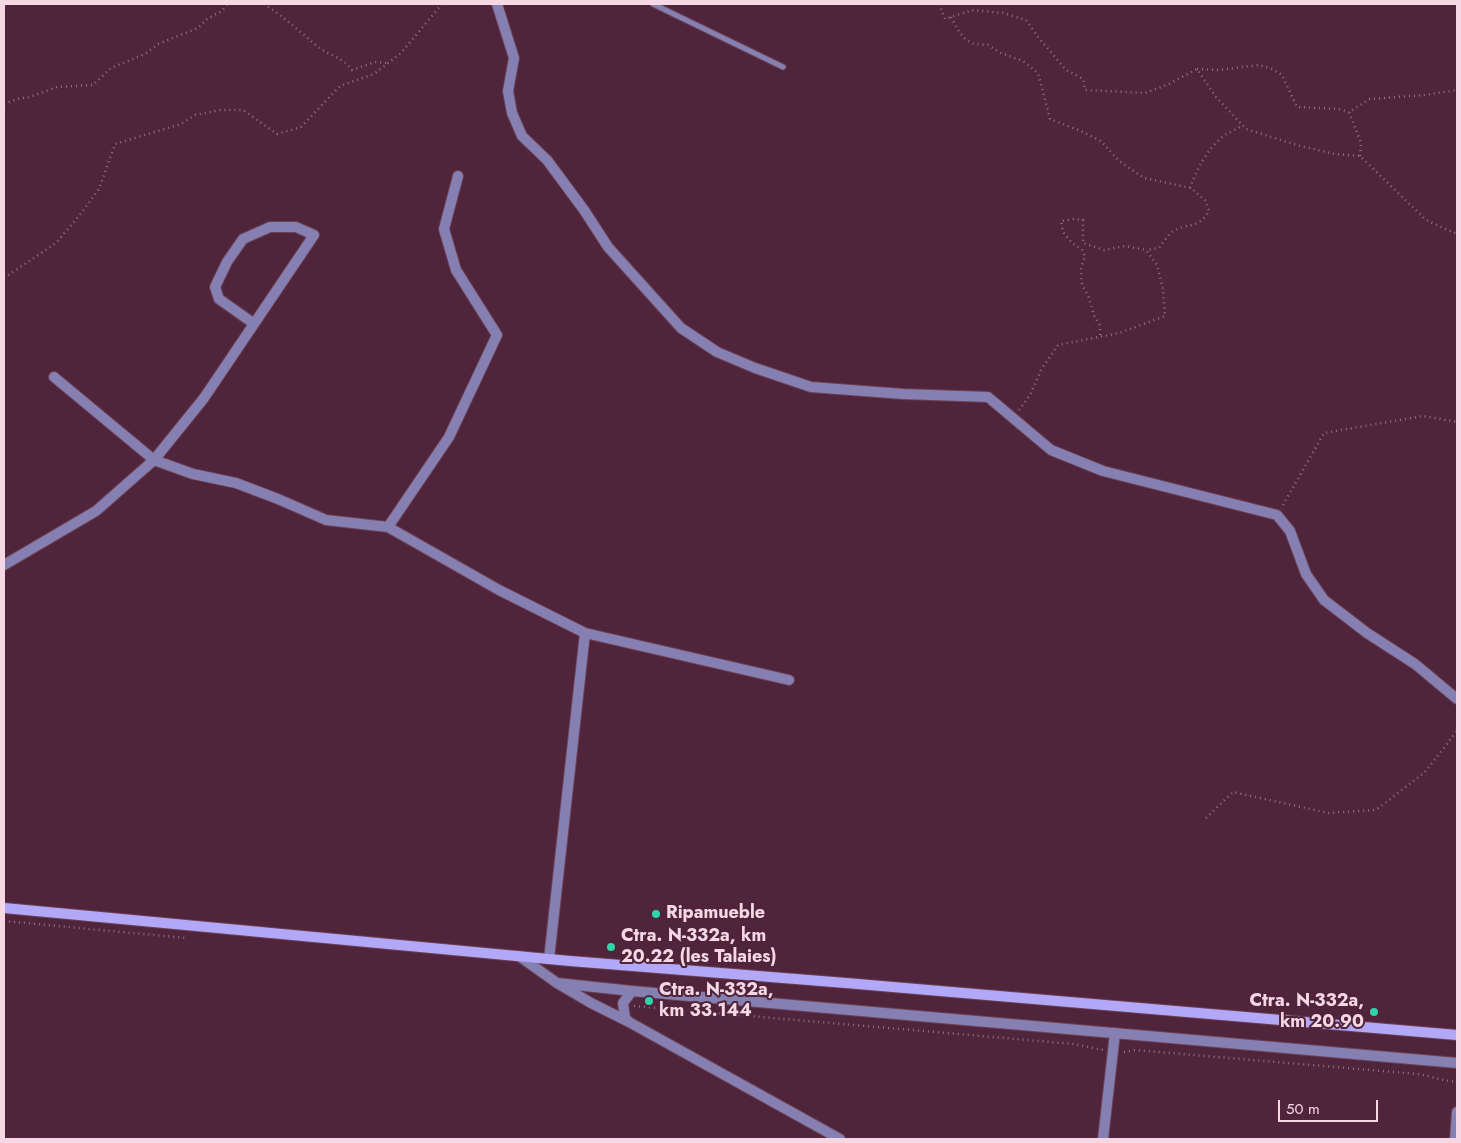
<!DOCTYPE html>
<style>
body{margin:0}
#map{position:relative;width:1461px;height:1143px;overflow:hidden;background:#50243a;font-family:Jost,sans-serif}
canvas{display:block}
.frame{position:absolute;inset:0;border:5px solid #f5d8e4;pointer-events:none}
.scale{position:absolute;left:1278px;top:1100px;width:100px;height:22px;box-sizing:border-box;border:2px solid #f5d8e4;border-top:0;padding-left:6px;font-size:15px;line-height:18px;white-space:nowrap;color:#f5d8e4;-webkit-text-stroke:4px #50243a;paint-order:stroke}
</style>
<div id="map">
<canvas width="1461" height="1143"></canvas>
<div class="frame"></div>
<div class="scale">50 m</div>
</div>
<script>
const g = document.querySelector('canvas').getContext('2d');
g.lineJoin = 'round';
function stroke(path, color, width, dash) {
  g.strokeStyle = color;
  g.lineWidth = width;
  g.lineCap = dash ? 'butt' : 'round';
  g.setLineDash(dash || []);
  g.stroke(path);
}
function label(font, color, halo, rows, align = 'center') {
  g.font = font + ' Jost,sans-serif';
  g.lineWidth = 4;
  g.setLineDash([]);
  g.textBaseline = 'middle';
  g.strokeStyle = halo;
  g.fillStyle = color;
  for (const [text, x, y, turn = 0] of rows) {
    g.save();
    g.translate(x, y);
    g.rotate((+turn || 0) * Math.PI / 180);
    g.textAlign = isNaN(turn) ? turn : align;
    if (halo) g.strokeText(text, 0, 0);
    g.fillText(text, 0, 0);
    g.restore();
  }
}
const path = new Path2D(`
 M 264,4 C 283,16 300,32 317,46 C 329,56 343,57 352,70 L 375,62 L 387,63
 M 939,4 L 945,19 L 972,10 L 1003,13 L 1026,20 L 1038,37 L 1066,70 L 1083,79 L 1085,90 L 1145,93 L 1169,84 L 1197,69 L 1216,97 L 1246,129 L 1300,146 L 1335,154 L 1360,156 L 1426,220 L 1457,234
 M 951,17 L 958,30 L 965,39 L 974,44 L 988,45 L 1001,53 L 1023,61 L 1038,73 L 1050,119 L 1081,131 L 1101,141 L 1119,161 L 1144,178 L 1191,188 L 1206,201 L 1209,211 C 1198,230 1187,222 1172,232 C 1167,236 1163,243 1159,248 L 1146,250
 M 1197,69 L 1218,70 L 1259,65 L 1272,69 L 1282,75 L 1297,107 L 1339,109 L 1349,112
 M 4,104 L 20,98 L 27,98 L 57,87 L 93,85 L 111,68 L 145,54 L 158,44 L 198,28 L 207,19 L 222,11 L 227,4
 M 1360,156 L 1361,143 L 1349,112 L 1370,99 L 1424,95 L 1457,90
 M 1190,188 C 1196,170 1209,146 1225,135 C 1230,132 1236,129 1242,126
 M 4,278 L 56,243 L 79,216 L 99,189 L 115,144 L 181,124 L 195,115 L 221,110 L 243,110 L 277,134 L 301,127 L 340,86 L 374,74 L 401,53 L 442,4
 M 1019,410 L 1030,395 L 1041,370 L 1058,345 L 1119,333 L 1165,316 L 1163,289 L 1157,265 L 1146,250 L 1125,246 L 1104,250 L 1083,243 L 1083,220 L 1074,219 L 1061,221 L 1063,232 L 1072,243 L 1082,250 L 1085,256 L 1081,269 L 1082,285 L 1088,295 L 1095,318 L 1100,325 L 1100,337
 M 1283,505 L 1324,433 L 1423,416 L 1457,422
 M 1206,818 L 1233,792 L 1328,813 L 1376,810 L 1425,772 L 1457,731
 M 4,921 L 186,938
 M 634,1006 L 1074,1044 L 1103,1050
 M 1124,1052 L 1135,1050 L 1417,1074 C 1431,1076 1443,1081 1457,1082`);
const service = new Path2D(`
 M 653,4 L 783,67`);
const minor = new Path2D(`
 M 497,4 L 514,58 L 508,91 L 512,113 L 522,136 L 547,160 L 584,210 L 608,247 L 681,328 L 717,352 L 755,368 L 811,387 L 903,394 L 988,397 L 1051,450 L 1103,471 L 1277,515 L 1290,531 L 1306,574 L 1324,600 L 1367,633 L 1415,664 L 1457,699
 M 54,377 L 154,460 L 204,398 L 314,235 L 296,227 L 270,227 L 243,239 L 227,262 L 215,287 L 219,299 L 253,323
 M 388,527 L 449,437 L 497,335 L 456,270 L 444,229 L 458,176
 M 4,565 L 96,511 L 154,460 L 193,474 L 236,483 L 278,499 L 326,520 L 388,527 L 499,590 L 585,633 L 549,959
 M 585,633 L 789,680
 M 519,956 L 557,983 L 591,1003 L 629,1022 L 840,1139
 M 557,983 L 632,991 L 1457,1063
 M 629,1022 L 625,1018 L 623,1003 L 632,991
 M 1103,1139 L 1115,1033
 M 1455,1139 L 1457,1112`);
const secondary = new Path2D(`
 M 4,908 L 570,961 L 846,983 L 1457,1035`);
const markers = [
 [656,914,5,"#2fd4aa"],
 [611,947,5,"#2fd4aa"],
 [649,1001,5,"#2fd4aa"],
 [1374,1012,5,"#2fd4aa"]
];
const poiNames = [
 ["Ripamueble",666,914],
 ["Ctra. N-332a, km",621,937],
 ["20.22 (les Talaies)",621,958],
 ["Ctra. N-332a,",659,991],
 ["km 33.144",659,1012],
 ["Ctra. N-332a,",1364,1002,"right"],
 ["km 20.90",1364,1023,"right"]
];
stroke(service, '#6a4155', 7);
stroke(minor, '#6a4155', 12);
stroke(secondary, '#6a4155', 12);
stroke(path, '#967082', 2.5, [1, 4]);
stroke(service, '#867fb1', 5);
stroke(minor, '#867fb1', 10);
stroke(secondary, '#b3a7f7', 10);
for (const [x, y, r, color] of markers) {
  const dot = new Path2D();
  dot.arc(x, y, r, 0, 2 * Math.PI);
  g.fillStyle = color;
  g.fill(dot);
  stroke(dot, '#50243a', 2);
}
label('bold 18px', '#f5d8e4', '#50243a', poiNames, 'left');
</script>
